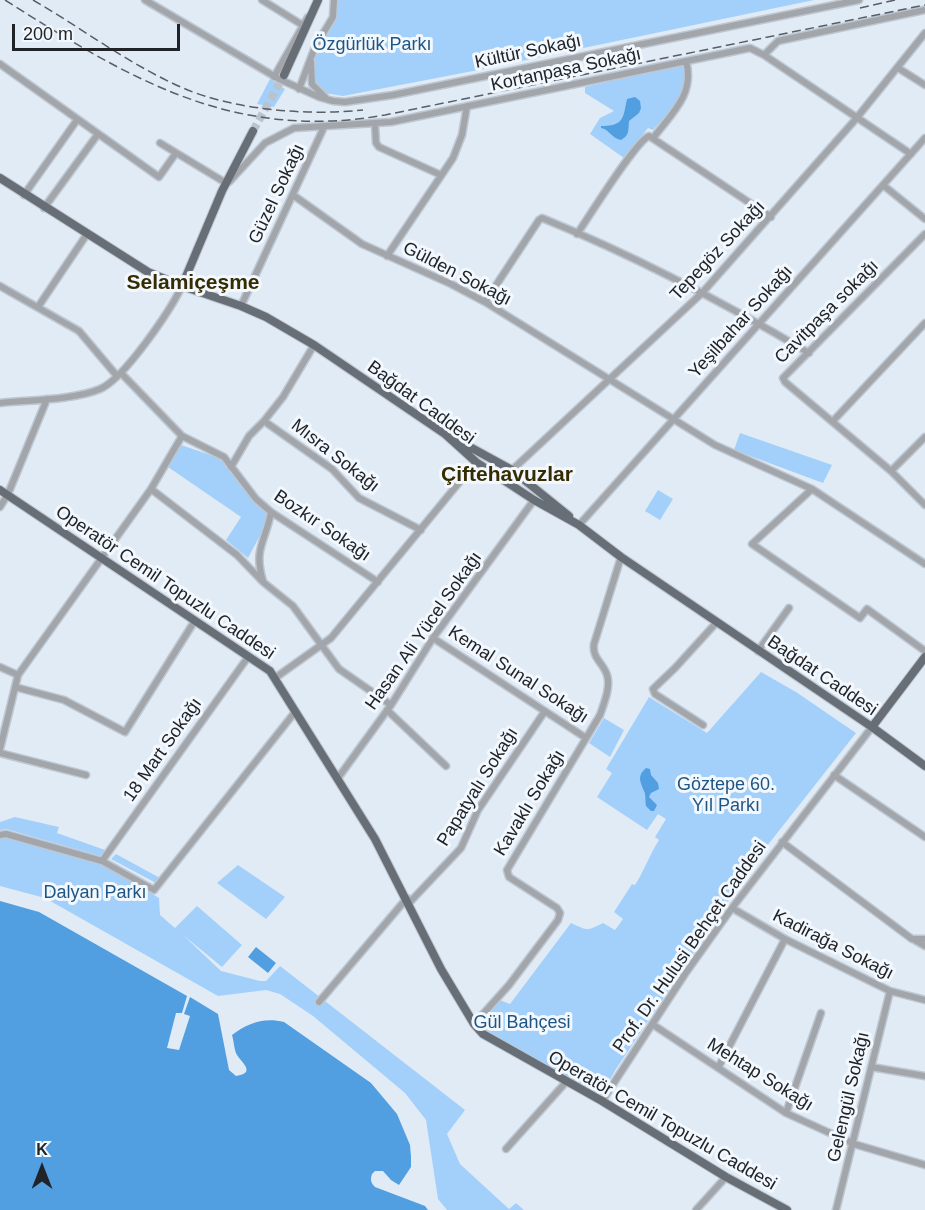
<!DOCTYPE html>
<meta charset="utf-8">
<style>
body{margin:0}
#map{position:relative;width:925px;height:1210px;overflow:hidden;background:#e1ebf6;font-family:Helvetica,sans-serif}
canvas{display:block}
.north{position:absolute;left:12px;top:1138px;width:60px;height:60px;-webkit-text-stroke:4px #f2f8fe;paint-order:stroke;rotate:0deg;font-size:16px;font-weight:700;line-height:24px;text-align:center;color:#202428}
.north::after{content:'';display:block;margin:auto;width:21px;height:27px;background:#202428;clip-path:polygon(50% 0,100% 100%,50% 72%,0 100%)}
.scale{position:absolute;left:12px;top:24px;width:168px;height:27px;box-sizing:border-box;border:3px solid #202428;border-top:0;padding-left:8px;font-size:18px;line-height:21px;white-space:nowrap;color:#202428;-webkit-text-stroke:4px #f2f8fe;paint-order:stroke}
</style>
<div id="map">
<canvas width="925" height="1210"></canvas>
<div class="north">K</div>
<div class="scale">200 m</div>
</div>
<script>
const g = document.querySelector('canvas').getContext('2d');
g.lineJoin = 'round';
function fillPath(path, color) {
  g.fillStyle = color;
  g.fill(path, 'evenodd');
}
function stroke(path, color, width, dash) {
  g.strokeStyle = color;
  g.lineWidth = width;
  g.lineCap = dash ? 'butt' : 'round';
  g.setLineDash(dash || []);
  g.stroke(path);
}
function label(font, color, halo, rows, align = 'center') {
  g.font = font + ' Helvetica,sans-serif';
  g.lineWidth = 6;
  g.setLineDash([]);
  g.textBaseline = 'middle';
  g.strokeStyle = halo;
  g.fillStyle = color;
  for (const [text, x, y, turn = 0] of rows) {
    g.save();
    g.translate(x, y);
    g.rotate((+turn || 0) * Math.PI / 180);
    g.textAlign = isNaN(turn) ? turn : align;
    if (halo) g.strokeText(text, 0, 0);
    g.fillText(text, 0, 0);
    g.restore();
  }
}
const green = new Path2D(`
 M 336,0 L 814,0 L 473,71 L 343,96 L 324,93 L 313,81 L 313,62 L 318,43 L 328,34 L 336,18 Z
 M 683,64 L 688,71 L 682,98 L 653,130 L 648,128 L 624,158 L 590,134 L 600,118 L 614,111 L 585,93 L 585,87 Z
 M 270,79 L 285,89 L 274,107 L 257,104 Z
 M 740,433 L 832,465 L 823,483 L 734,450 Z
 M 181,445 L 222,459 L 268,511 L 264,528 L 248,558 L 226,540 L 241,517 L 168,467 Z
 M 658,490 L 673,499 L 660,520 L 645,511 Z
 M 761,672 L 796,692 L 856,733 L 752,865 L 616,1069 L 601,1095 L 546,1067 L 483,1028 L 479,1022 L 500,1000 L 510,1004 L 571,923 C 589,931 586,931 603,923 L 615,930 L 623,919 L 614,912 L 632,884 L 635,885 C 645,869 649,856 659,840 L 655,837 L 666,819 L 658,814 L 647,830 L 597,797 L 612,773 L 606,769 L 649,697 L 707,733 Z
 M 604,718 L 624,730 L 610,757 L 589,743 Z
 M 15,817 L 59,827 L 57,833 L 105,850 L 100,856 L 6,829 L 0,830 L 0,822 Z
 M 3,836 L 104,865 L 159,898 L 160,915 L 175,928 L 197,906 L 242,945 L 222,967 L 183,935 L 221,971 L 260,981 L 266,981 L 280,966 L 465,1110 L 447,1134 L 460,1164 L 509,1209 L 516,1203 L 524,1210 L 447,1210 L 438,1199 L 426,1120 L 405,1093 L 313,1016 L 280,994 L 266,990 L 218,996 L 45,898 L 0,886 L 0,837 Z
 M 116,854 L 160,878 L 156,883 L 111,859 Z
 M 238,865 L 285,897 L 266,919 L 217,883 Z`);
const water = new Path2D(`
 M 635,97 L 640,101 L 641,108 L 639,113 L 629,121 C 628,130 630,135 621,140 C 611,138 609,129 601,128 L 601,126 C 624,126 623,118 627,99 Z
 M 646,768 L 650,769 L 651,775 L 658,783 L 659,789 L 651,793 L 649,797 L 657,805 L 654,811 L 651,811 L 646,806 C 645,801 646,794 644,791 C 640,781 637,776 646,768 Z
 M 0,901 L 39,912 L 187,996 L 182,1013 L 176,1013 L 167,1048 L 179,1050 L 190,1016 L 184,1014 L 190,997 L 218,1014 L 229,1070 L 236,1076 C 257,1073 241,1062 237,1055 C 234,1050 234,1041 232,1035 C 248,1023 264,1017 284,1022 L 371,1083 L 397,1114 L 410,1145 L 411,1157 L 411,1167 L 399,1185 L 391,1180 L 383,1171 L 375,1171 L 372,1174 C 370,1180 371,1183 375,1187 L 425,1206 L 428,1210 L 0,1210 Z
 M 256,947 L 276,963 L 268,973 L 248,957 Z`);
const majorTunnel = new Path2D(`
 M 253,131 L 284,75`);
const minor = new Path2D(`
 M 145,0 L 279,79 L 319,97 L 333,101 L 345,102 L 393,95 L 859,0
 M 262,0 L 304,26
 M 764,55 L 911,154
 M 311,62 L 312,84 L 325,97
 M 0,64 L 159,177 L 176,153
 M 898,68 L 925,85
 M 274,77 L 308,17
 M 299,89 L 315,47 L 333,17 L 334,0
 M 375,124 L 376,143 L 379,147 L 441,175
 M 654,137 C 672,113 695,94 686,61
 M 160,143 L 226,183
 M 229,182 L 265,143 L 294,128 L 391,122 L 750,48 L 764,55 L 778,41 L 925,10
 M 883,185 L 925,219
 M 24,195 L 77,120
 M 293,195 L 362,244 L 451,284 L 485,302 L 715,445 L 812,489 L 925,564
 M 44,208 L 98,134
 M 577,234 C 589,217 635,142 649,136 L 771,217
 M 925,234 L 783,378 L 785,382 L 891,471 L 925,505
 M 387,256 L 453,158 L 462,135 L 467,106
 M 0,286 L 79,331 L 117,376
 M 485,302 L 539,220 L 542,218 C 635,256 723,302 809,353
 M 241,306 L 324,127
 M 38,307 L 87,234
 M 121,373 L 182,436 L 224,457 L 256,499 L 271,512 L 378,582
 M 0,403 C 28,400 74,400 100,389 C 124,379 170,311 182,286
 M 264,421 L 332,469 L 359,498 L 421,530
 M 833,421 L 925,323
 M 231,467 L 249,436 L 264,421 L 283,397 L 314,345
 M 512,470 L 702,293 L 855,120 L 925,33
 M 891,471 L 925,437
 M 151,489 L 237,555 L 263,582 L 293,606 L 339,669 L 391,705
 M 812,489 L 752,544 L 860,618 L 867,609 L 925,651
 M 0,507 L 8,494 L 47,399
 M 579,525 L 925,138
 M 263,581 C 253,548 266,541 271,512
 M 433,638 L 586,738
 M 758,651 L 789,608
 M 0,667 L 18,675
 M 275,678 L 331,638 L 476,462
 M 15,687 L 64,700 L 125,732 L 194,622
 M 387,710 L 446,766
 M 703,725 L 655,694 L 653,689 L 675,668 L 716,623
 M 0,749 L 18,675 L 151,489 L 182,436
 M 0,753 L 86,775
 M 834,775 L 925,837
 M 338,778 L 391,705 L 433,638 L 534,500
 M 0,835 L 6,834 L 102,861 L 154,890 L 295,712
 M 782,842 L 912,939 L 925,939
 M 102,861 L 248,657
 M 409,903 L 461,848 L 478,810 L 545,711
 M 732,908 L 785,939 L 890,991 L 925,1000
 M 913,939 L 925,946
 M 319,1002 L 407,898
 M 474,1024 L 509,985 L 558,920 L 560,913 L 557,908 L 509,877 L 507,870 L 600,715 C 604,703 611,687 607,675 C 603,662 592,659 594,644 L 621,557
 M 652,1024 L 786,1113 L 854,1144 L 925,1165
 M 871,1067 L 925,1076
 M 718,1068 L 785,939
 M 602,1101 L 685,974 L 732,908 L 872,727
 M 786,1113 L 821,1013
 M 506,1149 L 566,1082
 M 696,1210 L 726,1177
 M 836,1210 L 890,991`);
const major = new Path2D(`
 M 284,75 L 318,0
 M 0,178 L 148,272 L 182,286 L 241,306 L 266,317 L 314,345 L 445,434 L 476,462 L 534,500 L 579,525 L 621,557 L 872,727 L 925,766
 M 182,286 L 222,191 L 253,131
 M 457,440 L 512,470 L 569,516
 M 0,490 L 270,671 L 375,839 L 441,969 L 474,1024 L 483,1034 L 602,1101 L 726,1177 L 787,1210
 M 872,727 L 925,657`);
const rail = new Path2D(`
 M 5,0 C 128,78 233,142 385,115 L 925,5
 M 33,0 C 83,29 130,65 183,88 C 234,110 308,116 363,110
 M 860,8 L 895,0`);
const parkNames = [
 ["Özgürlük Parkı",372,45],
 ["Göztepe 60.",726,785],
 ["Yıl Parkı",726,806],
 ["Dalyan Parkı",95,893],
 ["Gül Bahçesi",522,1023]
];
const streetNames = [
 ["Kültür Sokağı",528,52,-12],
 ["Kortanpaşa Sokağı",566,70,-12],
 ["Güzel Sokağı",277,194,-65],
 ["Tepegöz Sokağı",718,251,-47],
 ["Gülden Sokağı",457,274,27],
 ["Cavitpaşa sokağı",827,312,-45],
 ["Yeşilbahar Sokağı",741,322,-48],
 ["Bağdat Caddesi",421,403,36],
 ["Mısra Sokağı",335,456,38],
 ["Bozkır Sokağı",322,526,34],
 ["Operatör Cemil Topuzlu Caddesi",165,583,34],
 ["Hasan Ali Yücel Sokağı",424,631,-55],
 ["Kemal Sunal Sokağı",518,675,33],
 ["Bağdat Caddesi",822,676,34],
 ["18 Mart Sokağı",163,750,-55],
 ["Papatyalı Sokağı",478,787,-58],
 ["Kavaklı Sokağı",530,803,-59],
 ["Kadirağa Sokağı",833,945,27],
 ["Prof. Dr. Hulusi Behçet Caddesi",690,947,-55],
 ["Mehtap Sokağı",760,1075,32],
 ["Gelengül Sokağı",849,1097,-77],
 ["Operatör Cemil Topuzlu Caddesi",662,1121,30]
];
const quarterNames = [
 ["Selamiçeşme",193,283],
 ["Çiftehavuzlar",507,475]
];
fillPath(green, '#a3d0fa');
fillPath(water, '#519ee1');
stroke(majorTunnel, '#bac3cd', 8, [8, 4]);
stroke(minor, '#bec7d1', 9);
stroke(major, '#bec7d1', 10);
stroke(minor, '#a2a6ab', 6);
stroke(major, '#676e76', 8);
stroke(rail, '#585e64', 1.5, [9, 4.5]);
label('18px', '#1f5582', '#f2f8fe', parkNames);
label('18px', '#202428', '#f2f8fe', streetNames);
label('bold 21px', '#352d01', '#f2f8fe', quarterNames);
</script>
